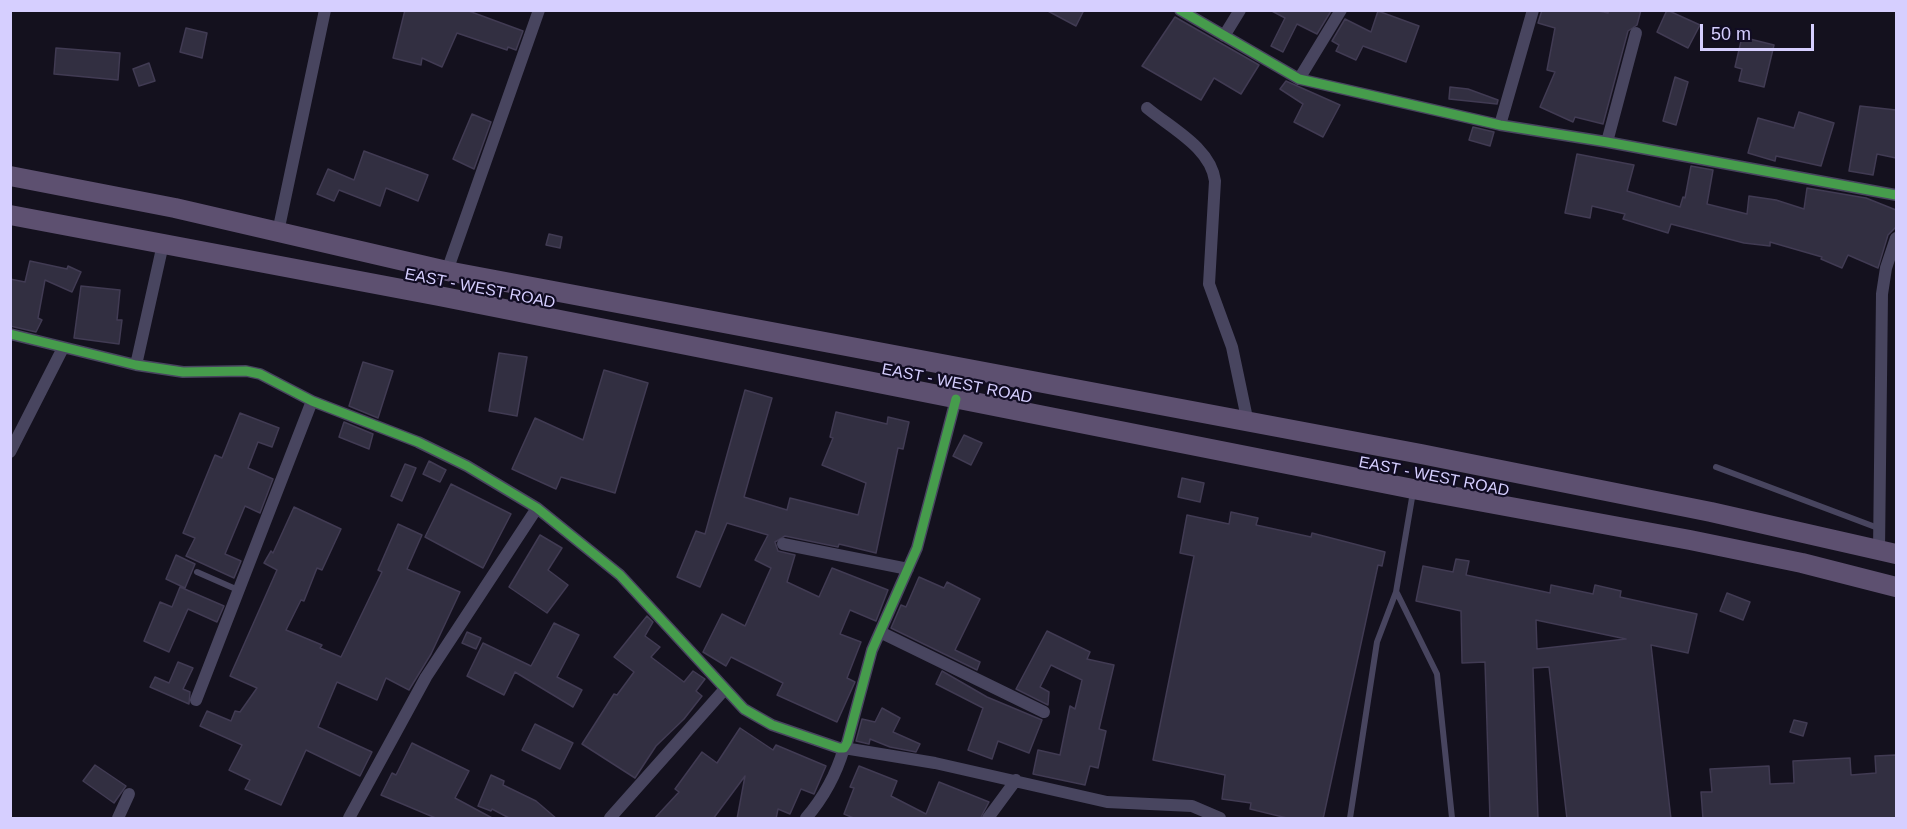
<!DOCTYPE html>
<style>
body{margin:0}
#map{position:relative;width:1907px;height:829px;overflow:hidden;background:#14111e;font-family:Helvetica,sans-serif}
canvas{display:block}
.frame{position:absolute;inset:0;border:12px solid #d6cfff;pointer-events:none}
.scale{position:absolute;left:1700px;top:24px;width:114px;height:27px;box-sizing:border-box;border:3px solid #d6cfff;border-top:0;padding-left:8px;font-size:18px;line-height:21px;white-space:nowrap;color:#d6cfff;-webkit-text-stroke:4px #110c23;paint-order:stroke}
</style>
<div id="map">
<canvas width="1907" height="829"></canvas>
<div class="frame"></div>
<div class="scale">50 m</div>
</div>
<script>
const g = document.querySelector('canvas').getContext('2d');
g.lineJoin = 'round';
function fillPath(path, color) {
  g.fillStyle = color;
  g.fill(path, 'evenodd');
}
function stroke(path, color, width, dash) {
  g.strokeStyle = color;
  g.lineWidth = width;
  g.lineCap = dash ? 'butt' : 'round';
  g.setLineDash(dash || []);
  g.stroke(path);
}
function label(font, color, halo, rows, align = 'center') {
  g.font = font + ' Helvetica,sans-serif';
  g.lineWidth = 4.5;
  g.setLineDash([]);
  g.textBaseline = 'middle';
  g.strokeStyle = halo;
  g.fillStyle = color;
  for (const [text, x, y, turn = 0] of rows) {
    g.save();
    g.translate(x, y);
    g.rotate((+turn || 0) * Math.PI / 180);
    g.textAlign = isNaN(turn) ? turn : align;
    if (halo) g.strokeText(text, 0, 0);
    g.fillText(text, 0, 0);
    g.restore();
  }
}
const building = new Path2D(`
 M 405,10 L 466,10 L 523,31 L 516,50 L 508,47 L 507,50 L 457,33 L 442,67 L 422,58 L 421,65 L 393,58 Z
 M 1046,10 L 1084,10 L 1076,26 Z
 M 1270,10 L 1329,10 L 1331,11 L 1317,34 L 1297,24 L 1283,52 L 1271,46 L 1285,18 Z
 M 1542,10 L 1594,10 L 1608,13 L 1609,10 L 1641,10 L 1637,25 L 1628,31 L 1603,124 L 1575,117 L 1573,122 L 1540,107 L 1555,72 L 1547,70 L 1555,28 L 1538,23 Z
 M 1667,10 L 1700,25 L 1688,48 L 1657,32 Z
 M 1378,11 L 1419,26 L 1406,62 L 1363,46 L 1356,60 L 1336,51 L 1339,45 L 1332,41 L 1345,19 L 1371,32 Z
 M 1175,17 L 1259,65 L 1241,94 L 1214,78 L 1201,100 L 1142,66 Z
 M 186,28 L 207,33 L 202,58 L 180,52 Z
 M 1742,37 L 1774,45 L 1764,87 L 1739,81 L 1742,69 L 1735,67 Z
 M 56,48 L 120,53 L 118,80 L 54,74 Z
 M 149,63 L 155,81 L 139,86 L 133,69 Z
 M 1675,77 L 1688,82 L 1676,125 L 1663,121 Z
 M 1286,81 L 1340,105 L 1323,137 L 1294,122 L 1303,104 L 1280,89 Z
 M 1450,87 L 1468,89 L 1498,100 L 1497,104 L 1449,99 Z
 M 1860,106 L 1896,110 L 1896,158 L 1877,154 L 1873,175 L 1849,171 Z
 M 1799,112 L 1834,123 L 1821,166 L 1776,156 L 1775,161 L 1748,153 L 1758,118 L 1794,128 Z
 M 472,114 L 491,122 L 474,169 L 453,159 Z
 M 1473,127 L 1494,132 L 1490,146 L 1469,140 Z
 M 364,151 L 428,175 L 418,201 L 386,188 L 380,206 L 339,190 L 334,201 L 317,194 L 328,169 L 354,180 Z
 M 1577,154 L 1634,165 L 1627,191 L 1680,207 L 1683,197 L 1685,198 L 1691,166 L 1713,170 L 1707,204 L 1747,214 L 1749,196 L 1776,200 L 1804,209 L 1807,188 L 1866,198 L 1896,210 L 1896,227 L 1888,235 L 1878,268 L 1848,255 L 1842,268 L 1821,259 L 1822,257 L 1770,242 L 1770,246 L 1744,243 L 1671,224 L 1668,233 L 1623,219 L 1625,214 L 1592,206 L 1590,218 L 1565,213 Z
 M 549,234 L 562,237 L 560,248 L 546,245 Z
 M 30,261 L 67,269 L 68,266 L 81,272 L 72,292 L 45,280 L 38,318 L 42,320 L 36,332 L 10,326 L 10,279 L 25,282 Z
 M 81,286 L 120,290 L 117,320 L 122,320 L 119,344 L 74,338 Z
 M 499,353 L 527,357 L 517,416 L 489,411 Z
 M 363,362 L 393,371 L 378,418 L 349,406 Z
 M 604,370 L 648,383 L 615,493 L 561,477 L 556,489 L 512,469 L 535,418 L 583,440 Z
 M 745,390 L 772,398 L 744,497 L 787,510 L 790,498 L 858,515 L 866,483 L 822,465 L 833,438 L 830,437 L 836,412 L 887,424 L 888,417 L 909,422 L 903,449 L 898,448 L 876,553 L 839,544 L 838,547 L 785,536 L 775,542 L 778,551 L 795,555 L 787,582 L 819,597 L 832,568 L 888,590 L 876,621 L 850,610 L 840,634 L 861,642 L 847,678 L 855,682 L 837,722 L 777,695 L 783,683 L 731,657 L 726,666 L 703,652 L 722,614 L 745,626 L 771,568 L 755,560 L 768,535 L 727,523 L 700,587 L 677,577 L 696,531 L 705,534 Z
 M 240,413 L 279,428 L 272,447 L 258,442 L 248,468 L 273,479 L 260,513 L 245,506 L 225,554 L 241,561 L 234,578 L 186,556 L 195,538 L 183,533 L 215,455 L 222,458 Z
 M 344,422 L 373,434 L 369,449 L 339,437 Z
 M 964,435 L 982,443 L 971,465 L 953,456 Z
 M 429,461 L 446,470 L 440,482 L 423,474 Z
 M 405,464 L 416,468 L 402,501 L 391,496 Z
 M 1182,478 L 1204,483 L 1200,502 L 1178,497 Z
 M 451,484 L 511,514 L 483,568 L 425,537 Z
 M 294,507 L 341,529 L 322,570 L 317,568 L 304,601 L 301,600 L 286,630 L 322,645 L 320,648 L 341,657 L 382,572 L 378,570 L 398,524 L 422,535 L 407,569 L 460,592 L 431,654 L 409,690 L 386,678 L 377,700 L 337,682 L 318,727 L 372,752 L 360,776 L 306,750 L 281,805 L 245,789 L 250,780 L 229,770 L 242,745 L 200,726 L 207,711 L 231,721 L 235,711 L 240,712 L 257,688 L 230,676 L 277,570 L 264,563 L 271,551 L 273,553 Z
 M 1231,512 L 1258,518 L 1256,525 L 1311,537 L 1312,533 L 1385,552 L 1382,566 L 1378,565 L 1323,819 L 1291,819 L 1250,809 L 1251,803 L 1222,799 L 1225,775 L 1153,760 L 1194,556 L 1180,553 L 1187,515 L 1229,524 Z
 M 540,535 L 562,548 L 548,570 L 568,585 L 547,613 L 509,587 Z
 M 176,555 L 195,564 L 185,588 L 166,579 Z
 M 1456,559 L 1469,561 L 1466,575 L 1550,593 L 1551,585 L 1593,594 L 1595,585 L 1621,591 L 1620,597 L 1697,614 L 1688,653 L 1651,645 L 1671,819 L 1567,819 L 1549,667 L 1533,668 L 1538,819 L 1490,819 L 1485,662 L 1462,663 L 1461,611 L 1416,601 L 1423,566 L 1453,572 ZM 1536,620 L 1626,639 L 1537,649 Z
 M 919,577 L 944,588 L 947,582 L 980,599 L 955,650 L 980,662 L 977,670 L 891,628 L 901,605 L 906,607 Z
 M 180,587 L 224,606 L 217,622 L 188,609 L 169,652 L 144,641 L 160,602 L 172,607 Z
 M 1727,593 L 1750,602 L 1743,620 L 1720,611 Z
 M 647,616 L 653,622 L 645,636 L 660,647 L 651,657 L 684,682 L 693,671 L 705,679 L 696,691 L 702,696 L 684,719 L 656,746 L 635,778 L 582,744 L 614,694 L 617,695 L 634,672 L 614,657 Z
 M 554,623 L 579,635 L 557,677 L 582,690 L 573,707 L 515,672 L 504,695 L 467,676 L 483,643 L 531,666 Z
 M 1047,631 L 1090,652 L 1087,659 L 1114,665 L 1099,729 L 1106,731 L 1098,768 L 1090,766 L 1085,785 L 1033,774 L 1038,750 L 1060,755 L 1070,706 L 1075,709 L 1082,680 L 1051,665 L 1040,687 L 1049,692 L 1048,705 L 1016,689 Z
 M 467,632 L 481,638 L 476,649 L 462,643 Z
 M 178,662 L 193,668 L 183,689 L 190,692 L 189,704 L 150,687 L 155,677 L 169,683 Z
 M 942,671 L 987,697 L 1042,720 L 1029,753 L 998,741 L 992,759 L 968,750 L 983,708 L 936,684 Z
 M 882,708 L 900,718 L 893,732 L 920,744 L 916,752 L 890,747 L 870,739 L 869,744 L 856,741 L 862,719 L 875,722 Z
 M 1794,720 L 1807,723 L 1803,736 L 1790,732 Z
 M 535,724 L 573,743 L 560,769 L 522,750 Z
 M 740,728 L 773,750 L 776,745 L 826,766 L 814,794 L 801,789 L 790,814 L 778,809 L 776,819 L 737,819 L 745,776 L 713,819 L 654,819 L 679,792 L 675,789 L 702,752 L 717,763 Z
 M 412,743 L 469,771 L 455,798 L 494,819 L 438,819 L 381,795 L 392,773 L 396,775 Z
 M 1896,755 L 1896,819 L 1703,819 L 1701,792 L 1712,792 L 1710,769 L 1769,766 L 1770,784 L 1794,783 L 1793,761 L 1850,758 L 1851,775 L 1876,773 L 1875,756 Z
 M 95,765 L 126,786 L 114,803 L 83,781 Z
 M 859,766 L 897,781 L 891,796 L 926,814 L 939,782 L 989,802 L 980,819 L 856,819 L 844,814 L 854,788 L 850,787 Z
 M 491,775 L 504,781 L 503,785 L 536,801 L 557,819 L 511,819 L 492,809 L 491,811 L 478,806 Z`);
const lane = new Path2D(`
 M 1716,467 L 1878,528
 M 197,572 L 238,590
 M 1397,593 L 1437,674 L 1452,818
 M 1350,818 L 1377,642 L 1396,592 L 1413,492`);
const street = new Path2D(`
 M 1180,10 L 1299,79 L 1500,125 L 1607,142 L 1896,195
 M 1224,36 L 1240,10
 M 1299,79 L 1341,10
 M 1147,108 C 1171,128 1211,148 1215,181 L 1209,284 L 1232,347 L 1248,423
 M 1500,125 L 1533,10
 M 1607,142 L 1636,33
 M 278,232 L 325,10
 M 447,271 L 539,10
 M 10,334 L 136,365 L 183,372 L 246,371 L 260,374 L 312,401 L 418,442 L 467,466 L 537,508 L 620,575 L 744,709 L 772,725 L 839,748 L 844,748 L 847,743 L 872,650 L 917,548 L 956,399
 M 136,365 L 163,244
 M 10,452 L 63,348
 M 783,544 L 908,569
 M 1879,551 L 1882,294 L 1886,268 L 1896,238
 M 880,632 L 1044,712
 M 196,700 L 312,401
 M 118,818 L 129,794
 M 349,818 L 426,677 L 537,508
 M 610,818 L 724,690
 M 806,818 C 825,796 836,775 844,748 L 935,763 L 1107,802 L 1192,806 L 1220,818
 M 988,818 L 1016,780`);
const primary = new Path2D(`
 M 10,176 L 175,208 L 447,271 L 1421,454 L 1711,512 L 1896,554
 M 10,215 L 439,296 L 1413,489 L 1690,540 L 1802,563 L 1896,587`);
const cycleway = new Path2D(`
 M 1180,10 L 1299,79 L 1500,125 L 1607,142 L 1896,195
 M 10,334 L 136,365 L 183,372 L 246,371 L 260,374 L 312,401 L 418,442 L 467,466 L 537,508 L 620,575 L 744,709 L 772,725 L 839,748 L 844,748 L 847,743 L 872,650 L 917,548 L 956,399`);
const streetNames = [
 ["EAST - WEST ROAD",480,289,11],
 ["EAST - WEST ROAD",957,384,11],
 ["EAST - WEST ROAD",1434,477,11]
];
fillPath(building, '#322f41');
stroke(building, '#413b53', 1.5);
stroke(lane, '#48455f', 6);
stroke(street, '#48455f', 12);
stroke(primary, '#5d5070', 20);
stroke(cycleway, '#469c4c', 9);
label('16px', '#d6cfff', '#110c23', streetNames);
</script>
